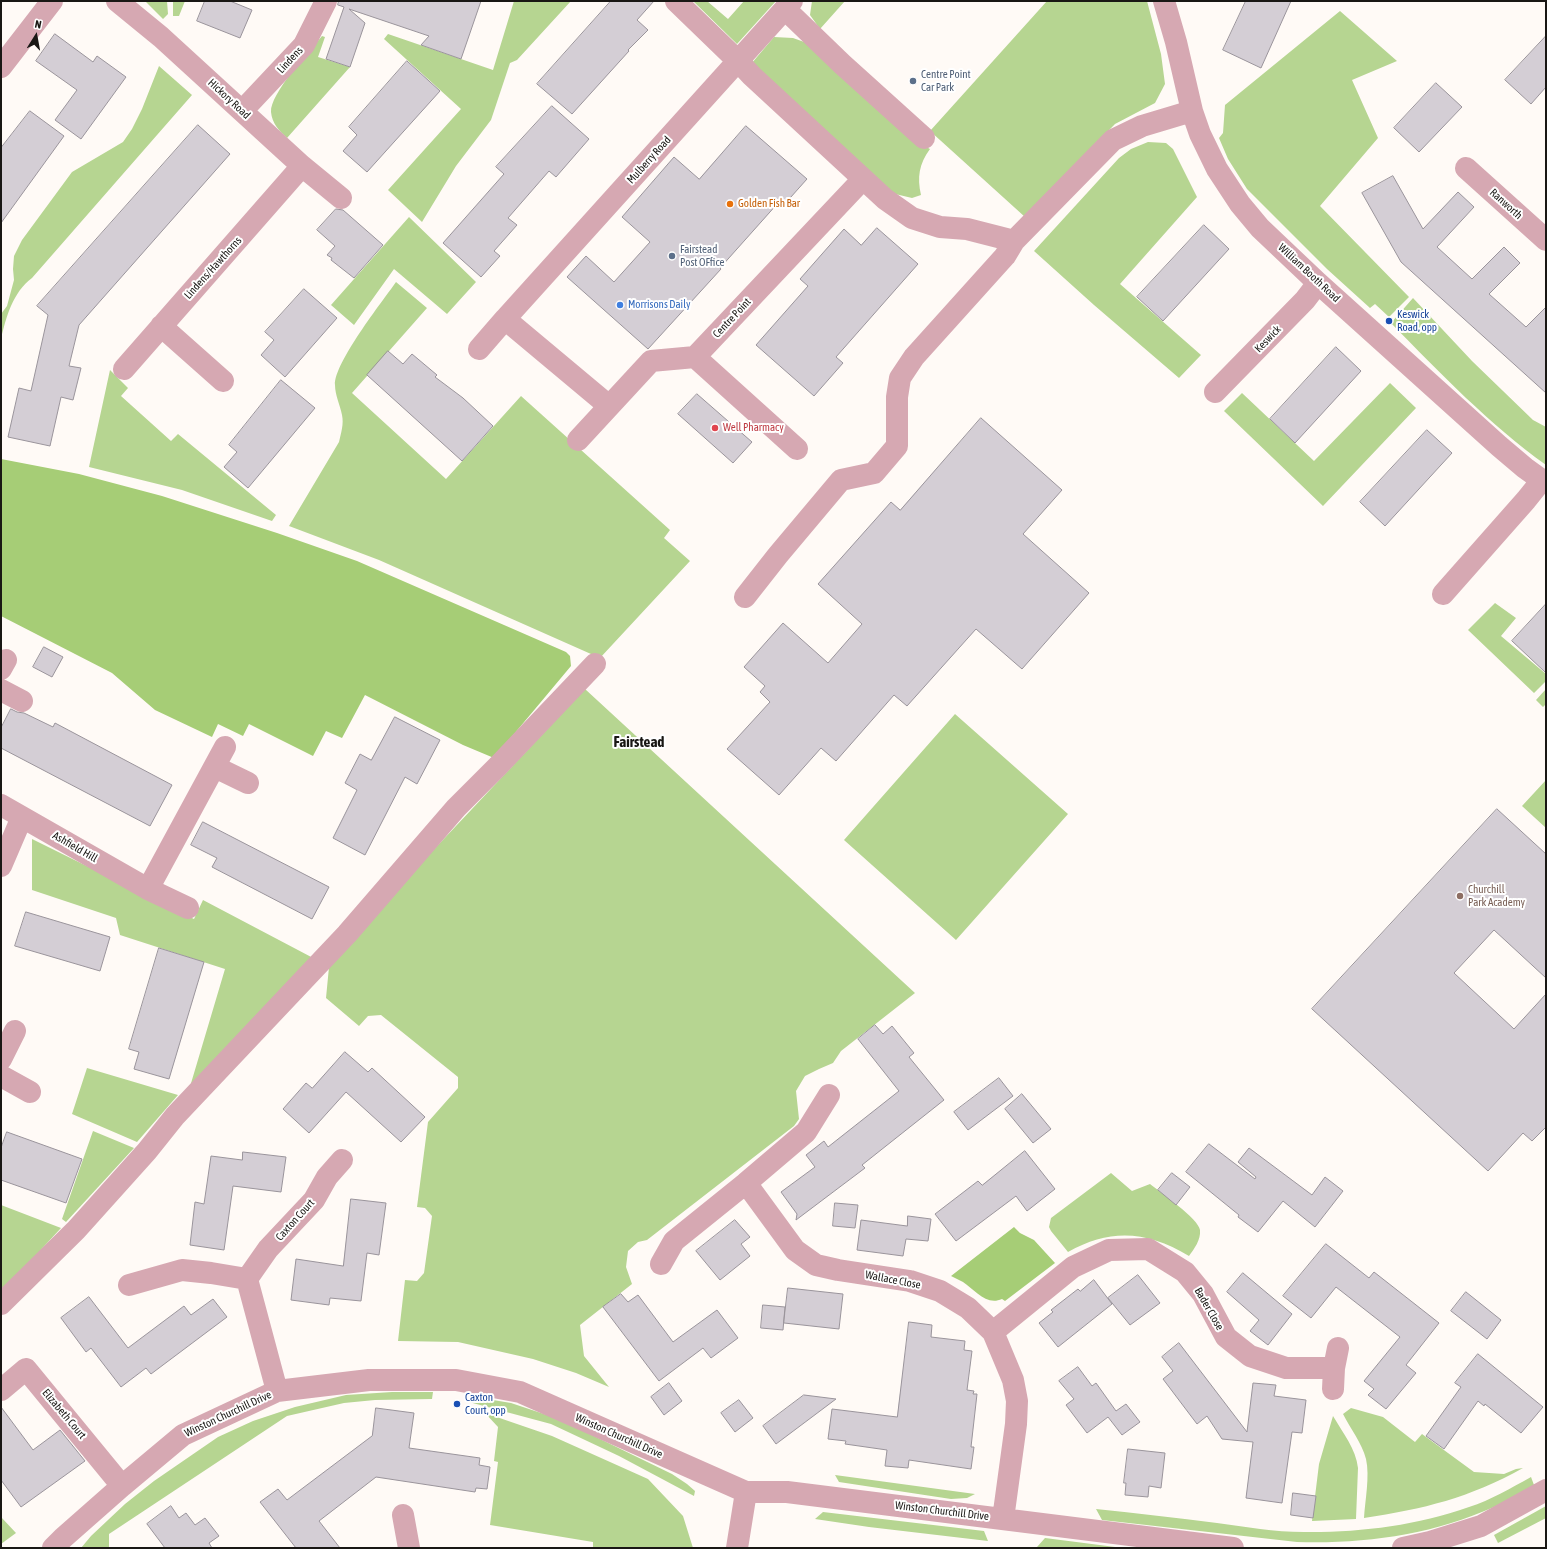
<!DOCTYPE html>
<style>
body{margin:0}
#map{position:relative;width:1547px;height:1549px;overflow:hidden;background:#fffaf6;font-family:"Asap Condensed",sans-serif}
canvas{display:block}
.frame{position:absolute;inset:0;border:2px solid #191714;pointer-events:none}
.north{position:absolute;left:16px;top:16px;width:40px;height:40px;-webkit-text-stroke:3px #fff;paint-order:stroke;rotate:11deg;font-size:11px;font-weight:700;line-height:16px;text-align:center;color:#191714}
.north::after{content:'';display:block;margin:auto;width:14px;height:18px;background:#191714;clip-path:polygon(50% 0,100% 100%,50% 72%,0 100%)}
</style>
<div id="map">
<canvas width="1547" height="1549"></canvas>
<div class="frame"></div>
<div class="north">N</div>
</div>
<script>
const g = document.querySelector('canvas').getContext('2d');
g.lineJoin = 'round';
function fillPath(path, color) {
  g.fillStyle = color;
  g.fill(path, 'evenodd');
}
function stroke(path, color, width, dash) {
  g.strokeStyle = color;
  g.lineWidth = width;
  g.lineCap = dash ? 'butt' : 'round';
  g.setLineDash(dash || []);
  g.stroke(path);
}
function label(font, color, halo, rows, align = 'center') {
  g.font = font + ' "Asap Condensed",sans-serif';
  g.lineWidth = 4;
  g.setLineDash([]);
  g.textBaseline = 'middle';
  g.strokeStyle = halo;
  g.fillStyle = color;
  for (const [text, x, y, turn = 0] of rows) {
    g.save();
    g.translate(x, y);
    g.rotate((+turn || 0) * Math.PI / 180);
    g.textAlign = isNaN(turn) ? turn : align;
    if (halo) g.strokeText(text, 0, 0);
    g.fillText(text, 0, 0);
    g.restore();
  }
}
const green = new Path2D(`
 M 148,1 L 167,1 L 168,14 L 163,19 L 146,2 Z
 M 173,1 L 185,1 L 179,16 L 173,16 Z
 M 514,1 L 571,1 L 517,60 L 510,63 L 491,120 L 456,166 L 422,222 L 388,190 L 461,109 L 384,39 L 388,34 L 493,70 Z
 M 693,1 L 707,1 L 728,19 L 744,1 L 776,1 L 737,44 Z
 M 812,1 L 845,1 L 820,29 L 810,15 Z
 M 1047,1 L 1147,1 L 1161,54 L 1165,84 L 1155,103 L 1115,124 L 1025,217 L 930,131 Z
 M 1340,11 L 1397,61 L 1352,80 L 1378,138 L 1320,206 L 1409,297 L 1389,317 L 1375,304 L 1370,308 L 1327,269 L 1247,189 L 1228,159 L 1219,138 L 1223,133 L 1225,105 Z
 M 322,36 L 325,37 L 318,57 L 350,67 L 287,138 C 279,131 272,123 271,112 C 270,94 309,51 322,36 Z
 M 774,37 L 793,38 L 807,43 L 919,143 L 930,149 C 919,164 917,177 921,195 L 912,198 L 891,193 L 751,64 Z
 M 159,66 L 192,95 L 32,278 C 13,292 6,317 1,339 L 1,314 L 7,306 L 14,280 L 13,269 L 14,256 L 22,240 L 72,172 L 123,142 L 132,129 L 142,109 Z
 M 1148,142 L 1166,143 L 1173,149 L 1197,197 L 1120,284 L 1201,355 L 1179,378 L 1094,305 L 1034,251 L 1119,158 L 1131,149 Z
 M 409,217 L 476,282 L 447,314 L 394,269 L 354,325 L 331,305 Z
 M 396,282 L 427,308 L 352,393 L 446,479 L 521,396 L 670,530 L 664,538 L 690,561 L 600,658 L 379,560 L 289,526 L 339,442 C 341,433 344,424 342,415 C 340,405 335,395 335,385 C 334,363 382,302 396,282 Z
 M 1413,298 L 1472,361 L 1533,420 L 1546,427 L 1546,465 C 1489,424 1440,373 1391,323 Z
 M 110,370 L 128,388 L 121,396 L 171,441 L 178,434 L 276,515 L 272,521 L 182,490 L 89,467 Z
 M 1390,383 L 1416,408 L 1323,506 L 1224,411 L 1242,393 L 1314,461 Z
 M 1495,603 L 1516,618 L 1501,636 L 1546,674 L 1546,681 L 1534,693 L 1468,630 Z
 M 585,689 L 915,993 L 841,1051 L 833,1063 L 819,1069 L 805,1076 L 796,1091 L 799,1119 L 794,1126 L 647,1240 L 638,1242 L 628,1251 L 626,1267 L 632,1284 L 580,1325 L 584,1356 L 609,1387 L 576,1373 L 533,1359 L 458,1342 L 398,1341 L 405,1280 L 417,1281 L 424,1273 L 432,1216 L 425,1208 L 417,1207 L 428,1122 L 458,1088 L 458,1077 L 381,1015 L 368,1016 L 359,1026 L 326,998 L 329,967 L 407,878 Z
 M 1546,689 L 1546,704 L 1543,707 L 1536,700 Z
 M 955,714 L 1068,814 L 956,940 L 844,840 Z
 M 1546,780 L 1546,828 L 1522,806 Z
 M 32,839 L 194,919 L 203,900 L 315,959 L 189,1090 L 225,969 L 120,935 L 116,918 L 32,890 Z
 M 87,1068 L 178,1095 L 137,1142 L 72,1114 Z
 M 93,1131 L 134,1148 L 66,1222 L 62,1219 Z
 M 1111,1173 L 1132,1191 L 1150,1184 C 1160,1192 1199,1219 1200,1230 C 1201,1240 1194,1249 1189,1256 C 1147,1231 1111,1228 1068,1252 L 1051,1231 L 1049,1227 L 1051,1218 Z
 M 1,1205 L 61,1228 L 1,1293 Z
 M 392,1392 L 433,1392 L 432,1399 L 375,1400 L 344,1403 L 287,1416 L 109,1534 L 109,1548 L 81,1548 L 91,1536 L 125,1504 L 154,1481 L 218,1437 L 253,1421 L 295,1407 L 346,1395 Z
 M 469,1396 L 511,1403 L 559,1419 L 672,1474 L 687,1484 L 695,1491 L 694,1496 L 619,1456 L 551,1424 L 469,1402 Z
 M 1351,1408 L 1383,1417 L 1415,1442 L 1422,1434 L 1474,1472 L 1504,1474 L 1516,1469 L 1523,1468 C 1469,1498 1424,1509 1364,1518 C 1365,1501 1370,1476 1366,1459 C 1362,1443 1350,1428 1343,1414 Z
 M 485,1413 L 552,1436 L 648,1479 L 683,1516 L 693,1548 L 593,1548 L 593,1542 L 490,1525 L 498,1462 L 494,1461 L 498,1427 Z
 M 1333,1416 C 1343,1433 1356,1449 1358,1468 L 1356,1519 L 1312,1521 L 1319,1464 Z
 M 835,1475 L 975,1494 L 967,1498 L 951,1499 L 839,1482 Z
 M 1531,1477 L 1534,1485 C 1521,1492 1508,1501 1494,1507 C 1431,1535 1365,1544 1297,1542 L 1102,1520 L 1096,1509 C 1137,1513 1177,1518 1217,1523 C 1248,1527 1279,1533 1311,1532 C 1364,1532 1418,1525 1469,1507 C 1491,1500 1511,1488 1531,1477 Z
 M 1546,1506 L 1546,1518 L 1498,1543 L 1494,1535 Z
 M 823,1512 L 984,1531 L 988,1541 L 869,1527 L 815,1519 Z
 M 1,1517 L 16,1533 L 1,1544 Z
 M 1045,1538 L 1123,1548 L 1047,1548 L 1037,1547 Z`);
const forest = new Path2D(`
 M 1,459 L 79,474 L 162,496 L 277,533 L 357,561 L 566,652 L 570,656 L 571,666 L 494,758 L 463,745 L 365,695 L 342,738 L 326,731 L 313,756 L 249,724 L 243,736 L 218,724 L 212,737 L 155,710 L 112,673 L 1,616 Z
 M 1014,1227 L 1020,1233 L 1034,1240 L 1055,1263 L 1005,1301 L 1002,1299 C 986,1306 975,1290 963,1282 C 959,1280 955,1278 951,1276 Z`);
const building = new Path2D(`
 M 205,1 L 230,1 L 252,10 L 240,38 L 197,21 Z
 M 339,1 L 481,1 L 461,59 L 421,45 L 429,36 L 349,9 L 365,23 L 350,67 L 326,59 L 344,7 L 338,5 Z
 M 611,1 L 654,1 L 637,20 L 648,30 L 628,50 L 629,51 L 572,114 L 537,84 Z
 M 1246,1 L 1291,1 L 1261,68 L 1223,50 Z
 M 55,34 L 93,62 L 97,56 L 126,77 L 81,139 L 55,120 L 77,90 L 36,61 Z
 M 1546,36 L 1546,87 L 1531,104 L 1505,80 Z
 M 407,61 L 440,91 L 367,172 L 343,151 L 357,135 L 349,127 Z
 M 1436,83 L 1462,107 L 1419,152 L 1394,128 Z
 M 552,106 L 589,139 L 556,177 L 549,171 L 508,218 L 517,225 L 494,251 L 500,256 L 481,277 L 443,243 L 504,174 L 496,167 Z
 M 30,111 L 64,136 L 1,223 L 1,148 Z
 M 198,125 L 230,154 L 79,325 L 69,366 L 81,368 L 73,400 L 61,397 L 50,446 L 8,437 L 19,388 L 31,391 L 48,315 L 37,306 Z
 M 746,126 L 807,179 L 782,207 L 778,203 L 720,268 L 721,269 L 648,349 L 567,277 L 586,256 L 614,282 L 650,242 L 622,217 L 674,157 L 699,179 Z
 M 1393,176 L 1423,229 L 1458,192 L 1474,207 L 1437,247 L 1472,279 L 1504,247 L 1520,263 L 1489,294 L 1526,327 L 1546,307 L 1546,393 L 1401,262 L 1362,193 Z
 M 336,209 L 343,210 L 383,245 L 354,278 L 331,260 L 332,258 L 327,255 L 335,246 L 317,230 Z
 M 1204,225 L 1229,249 L 1163,321 L 1137,297 Z
 M 877,228 L 918,264 L 836,357 L 843,363 L 814,396 L 756,345 L 808,286 L 800,279 L 844,229 L 861,245 Z
 M 304,289 L 337,318 L 285,377 L 261,355 L 274,340 L 265,332 Z
 M 1336,347 L 1361,371 L 1295,443 L 1270,419 Z
 M 388,351 L 403,364 L 412,354 L 437,375 L 435,377 L 463,398 L 493,426 L 462,461 L 367,375 Z
 M 281,380 L 315,408 L 248,488 L 224,467 L 237,452 L 229,445 Z
 M 697,394 L 752,442 L 733,463 L 678,414 Z
 M 981,418 L 1062,490 L 1023,534 L 1089,593 L 1022,669 L 976,629 L 907,706 L 894,695 L 836,761 L 821,748 L 779,795 L 727,749 L 770,702 L 760,692 L 765,686 L 744,667 L 783,623 L 828,663 L 862,624 L 818,584 L 891,502 L 900,510 Z
 M 1427,430 L 1452,453 L 1385,526 L 1360,502 Z
 M 1546,604 L 1546,673 L 1512,641 Z
 M 44,647 L 63,657 L 52,677 L 33,667 Z
 M 11,709 L 17,712 L 24,713 L 53,727 L 55,723 L 172,785 L 150,826 L 1,748 L 1,728 Z
 M 395,717 L 440,740 L 417,784 L 405,777 L 365,855 L 333,838 L 357,790 L 345,783 L 360,754 L 371,760 Z
 M 1497,809 L 1546,854 L 1546,978 L 1494,930 L 1454,973 L 1514,1029 L 1546,994 L 1546,1127 L 1532,1141 L 1523,1133 L 1488,1171 L 1312,1009 Z
 M 203,822 L 329,887 L 312,919 L 212,867 L 217,858 L 191,845 Z
 M 26,912 L 110,937 L 100,971 L 15,946 Z
 M 159,948 L 204,962 L 169,1079 L 134,1069 L 139,1052 L 129,1049 Z
 M 875,1025 L 883,1034 L 892,1026 L 914,1053 L 909,1057 L 944,1100 L 862,1165 L 865,1168 L 796,1220 L 797,1214 L 781,1192 L 815,1167 L 806,1155 L 824,1141 L 828,1147 L 899,1091 L 858,1039 Z
 M 345,1052 L 368,1072 L 372,1068 L 425,1117 L 401,1142 L 346,1092 L 309,1133 L 283,1109 L 306,1083 L 312,1088 Z
 M 999,1078 L 1013,1096 L 968,1130 L 954,1112 Z
 M 1022,1094 L 1051,1129 L 1033,1143 L 1005,1109 Z
 M 7,1132 L 82,1159 L 66,1203 L 1,1180 L 1,1148 Z
 M 1209,1144 L 1255,1179 L 1256,1177 L 1238,1162 L 1249,1148 L 1312,1195 L 1325,1177 L 1343,1191 L 1315,1227 L 1283,1201 L 1258,1232 L 1238,1217 L 1239,1215 L 1186,1172 Z
 M 1025,1151 L 1055,1189 L 1027,1211 L 1016,1196 L 956,1241 L 935,1214 L 978,1181 L 982,1185 Z
 M 243,1152 L 286,1157 L 281,1192 L 233,1186 L 224,1250 L 190,1245 L 195,1202 L 204,1204 L 211,1156 L 242,1160 Z
 M 1172,1173 L 1190,1187 L 1176,1205 L 1158,1190 Z
 M 351,1199 L 386,1203 L 379,1255 L 367,1253 L 361,1301 L 330,1298 L 329,1305 L 291,1300 L 296,1259 L 343,1266 Z
 M 835,1203 L 858,1205 L 855,1228 L 833,1226 Z
 M 908,1216 L 931,1219 L 928,1241 L 906,1239 L 903,1256 L 857,1250 L 861,1220 L 907,1226 Z
 M 735,1220 L 750,1237 L 741,1244 L 750,1256 L 720,1280 L 696,1251 Z
 M 1326,1244 L 1369,1278 L 1374,1272 L 1439,1323 L 1406,1365 L 1416,1373 L 1386,1409 L 1368,1395 L 1374,1389 L 1364,1381 L 1400,1337 L 1336,1287 L 1311,1318 L 1283,1296 Z
 M 1243,1273 L 1292,1314 L 1268,1345 L 1250,1331 L 1259,1320 L 1227,1292 Z
 M 1138,1275 L 1160,1303 L 1130,1325 L 1108,1298 Z
 M 1094,1280 L 1112,1304 L 1058,1347 L 1039,1323 L 1053,1312 L 1051,1310 L 1078,1289 L 1080,1291 Z
 M 788,1288 L 843,1294 L 839,1329 L 784,1323 Z
 M 1466,1292 L 1501,1320 L 1487,1339 L 1451,1311 Z
 M 621,1294 L 628,1302 L 638,1295 L 673,1342 L 717,1310 L 738,1338 L 711,1358 L 703,1348 L 659,1381 L 603,1307 Z
 M 89,1297 L 128,1348 L 184,1306 L 191,1315 L 213,1299 L 227,1317 L 151,1374 L 146,1368 L 121,1387 L 91,1348 L 86,1352 L 61,1318 Z
 M 763,1305 L 785,1307 L 783,1330 L 761,1328 Z
 M 909,1322 L 932,1325 L 931,1337 L 965,1341 L 964,1350 L 972,1351 L 967,1390 L 974,1391 L 973,1394 L 977,1394 L 971,1447 L 974,1447 L 971,1469 L 909,1460 L 908,1468 L 885,1466 L 887,1450 L 845,1444 L 846,1441 L 828,1439 L 832,1409 L 897,1417 Z
 M 1179,1343 L 1247,1432 L 1253,1383 L 1276,1385 L 1274,1396 L 1306,1400 L 1302,1433 L 1292,1432 L 1282,1503 L 1246,1498 L 1253,1442 L 1222,1439 L 1207,1416 L 1197,1424 L 1163,1379 L 1173,1371 L 1162,1357 Z
 M 1478,1354 L 1543,1407 L 1521,1433 L 1485,1404 L 1484,1406 L 1478,1401 L 1444,1449 L 1426,1436 L 1461,1387 L 1455,1383 Z
 M 1078,1367 L 1092,1386 L 1096,1383 L 1116,1411 L 1126,1404 L 1140,1422 L 1122,1435 L 1108,1417 L 1087,1433 L 1066,1405 L 1074,1399 L 1059,1381 Z
 M 669,1383 L 682,1401 L 664,1415 L 651,1397 Z
 M 804,1395 L 836,1399 L 776,1444 L 763,1426 Z
 M 739,1400 L 753,1418 L 735,1432 L 721,1413 Z
 M 1,1407 L 33,1450 L 60,1430 L 85,1461 L 21,1507 L 1,1480 Z
 M 376,1408 L 414,1413 L 409,1448 L 480,1458 L 479,1465 L 490,1467 L 487,1489 L 476,1488 L 475,1492 L 376,1477 L 319,1521 L 340,1548 L 296,1548 L 260,1502 L 278,1489 L 287,1500 L 372,1436 Z
 M 1128,1449 L 1165,1453 L 1161,1488 L 1149,1486 L 1148,1497 L 1125,1495 L 1126,1483 L 1124,1483 Z
 M 1293,1493 L 1316,1496 L 1313,1518 L 1291,1515 Z
 M 171,1506 L 179,1518 L 186,1513 L 195,1525 L 205,1518 L 219,1536 L 209,1543 L 212,1548 L 165,1548 L 147,1524 Z`);
const minor = new Path2D(`
 M 117,1 L 161,37 L 302,166 L 341,198
 M 676,1 L 738,61 L 752,76 L 885,199 L 912,218 L 940,227 L 967,229 L 1014,241
 M 1164,1 L 1176,42 L 1192,111 L 1200,134 L 1217,169 L 1240,204 L 1260,228 L 1318,283 L 1499,446 L 1525,468 L 1546,483
 M 785,9 L 842,64 L 924,138
 M 1,67 L 52,1
 M 242,111 L 304,45 L 326,1
 M 1466,168 L 1546,240
 M 161,326 L 223,381
 M 479,349 L 505,319
 M 124,369 L 302,166
 M 1215,392 L 1305,300 L 1318,283
 M 609,406 L 505,319 L 792,1
 M 578,440 L 651,361 L 695,357
 M 797,449 L 695,357 L 863,179
 M 1443,594 L 1526,500 L 1542,480
 M 745,597 L 778,555 L 841,480 L 874,473 L 897,446 L 897,397 L 900,378 L 914,357 L 1005,256 L 1014,241 L 1113,140 L 1142,126 L 1192,111
 M 1,669 L 6,660
 M 1,690 L 22,701
 M 215,767 L 248,783
 M 1,805 L 148,889 L 188,908
 M 1,866 L 22,817
 M 148,889 L 225,747
 M 1,1059 L 15,1031
 M 1,1076 L 30,1092
 M 746,1183 L 795,1250 L 816,1265 L 838,1270 L 910,1281 L 940,1291 L 968,1308 L 993,1332 L 1013,1380 L 1017,1401 L 1016,1424 L 1003,1519
 M 661,1264 L 674,1241 L 746,1183 L 806,1132 L 829,1095
 M 247,1279 L 277,1391
 M 129,1285 L 182,1270 L 211,1273 L 247,1279 L 268,1249 L 314,1200 L 327,1177 L 342,1160
 M 1,1304 L 76,1230 L 147,1151 L 175,1116 L 347,934 L 456,808 L 498,766 L 595,664
 M 993,1332 L 1073,1267 L 1109,1250 L 1148,1249 L 1185,1272 L 1203,1294 L 1226,1337 L 1250,1356 L 1286,1368 L 1334,1368 L 1338,1348
 M 1333,1389 L 1334,1368
 M 1,1390 L 26,1369 L 122,1486
 M 403,1515 L 409,1548
 M 53,1548 L 63,1538 L 122,1486 L 183,1435 L 277,1391 L 369,1380 L 456,1380 L 520,1392 L 746,1492 L 787,1492 L 1233,1548
 M 737,1548 L 746,1492
 M 1403,1548 L 1430,1542 L 1481,1526 L 1546,1490`);
const markers = [
 [913,81,4,"#5c6f8a"],
 [730,204,4,"#e8710a"],
 [672,256,4,"#5c6f8a"],
 [620,305,4,"#3f7fe0"],
 [1389,321,4,"#1a4fb4"],
 [715,428,4,"#e0444e"],
 [1460,896,4,"#8d6e63"],
 [457,1404,4,"#1a4fb4"]
];
const streetNames = [
 ["Lindens",290,60,-47],
 ["Hickory Road",229,99,43],
 ["Mulberry Road",649,160,-48],
 ["Ranworth",1506,204,42],
 ["Lindens/Hawthorns",213,268,-48],
 ["William Booth Road",1309,273,43],
 ["Centre Point",732,318,-47],
 ["Keswick",1268,339,-46],
 ["Ashfield Hill",75,847,30],
 ["Caxton Court",295,1220,-48],
 ["Wallace Close",893,1280,11],
 ["Bader Close",1209,1309,60],
 ["Elizabeth Court",64,1414,50],
 ["Winston Churchill Drive",228,1414,-25],
 ["Winston Churchill Drive",619,1436,24],
 ["Winston Churchill Drive",942,1511,7]
];
const serviceNames = [
 ["Centre Point",921,75],
 ["Car Park",921,88],
 ["Fairstead",680,250],
 ["Post OFfice",680,263]
];
const foodNames = [
 ["Golden Fish Bar",738,204]
];
const shopNames = [
 ["Morrisons Daily",628,305]
];
const transitNames = [
 ["Keswick",1397,315],
 ["Road, opp",1397,328],
 ["Caxton",465,1398],
 ["Court, opp",465,1411]
];
const healthNames = [
 ["Well Pharmacy",723,428]
];
const educationNames = [
 ["Churchill",1468,890],
 ["Park Academy",1468,903]
];
const districtNames = [
 ["Fairstead",639,742]
];
fillPath(green, '#b6d591');
fillPath(forest, '#a6cd76');
fillPath(building, '#d4ced5');
stroke(building, '#9a949b', 1);
stroke(minor, '#d6a8b2', 22);
for (const [x, y, r, color] of markers) {
  const dot = new Path2D();
  dot.arc(x, y, r, 0, 2 * Math.PI);
  g.fillStyle = color;
  g.fill(dot);
  stroke(dot, '#fff', 1.5);
}
label('11px', '#191714', '#fff', streetNames);
label('11px', '#4e5e75', '#fff', serviceNames, 'left');
label('11px', '#c56008', '#fff', foodNames, 'left');
label('11px', '#366cbe', '#fff', shopNames, 'left');
label('11px', '#164399', '#fff', transitNames, 'left');
label('11px', '#be3a42', '#fff', healthNames, 'left');
label('11px', '#785e54', '#fff', educationNames, 'left');
label('bold 15px', '#191714', '#fff', districtNames);
</script>
